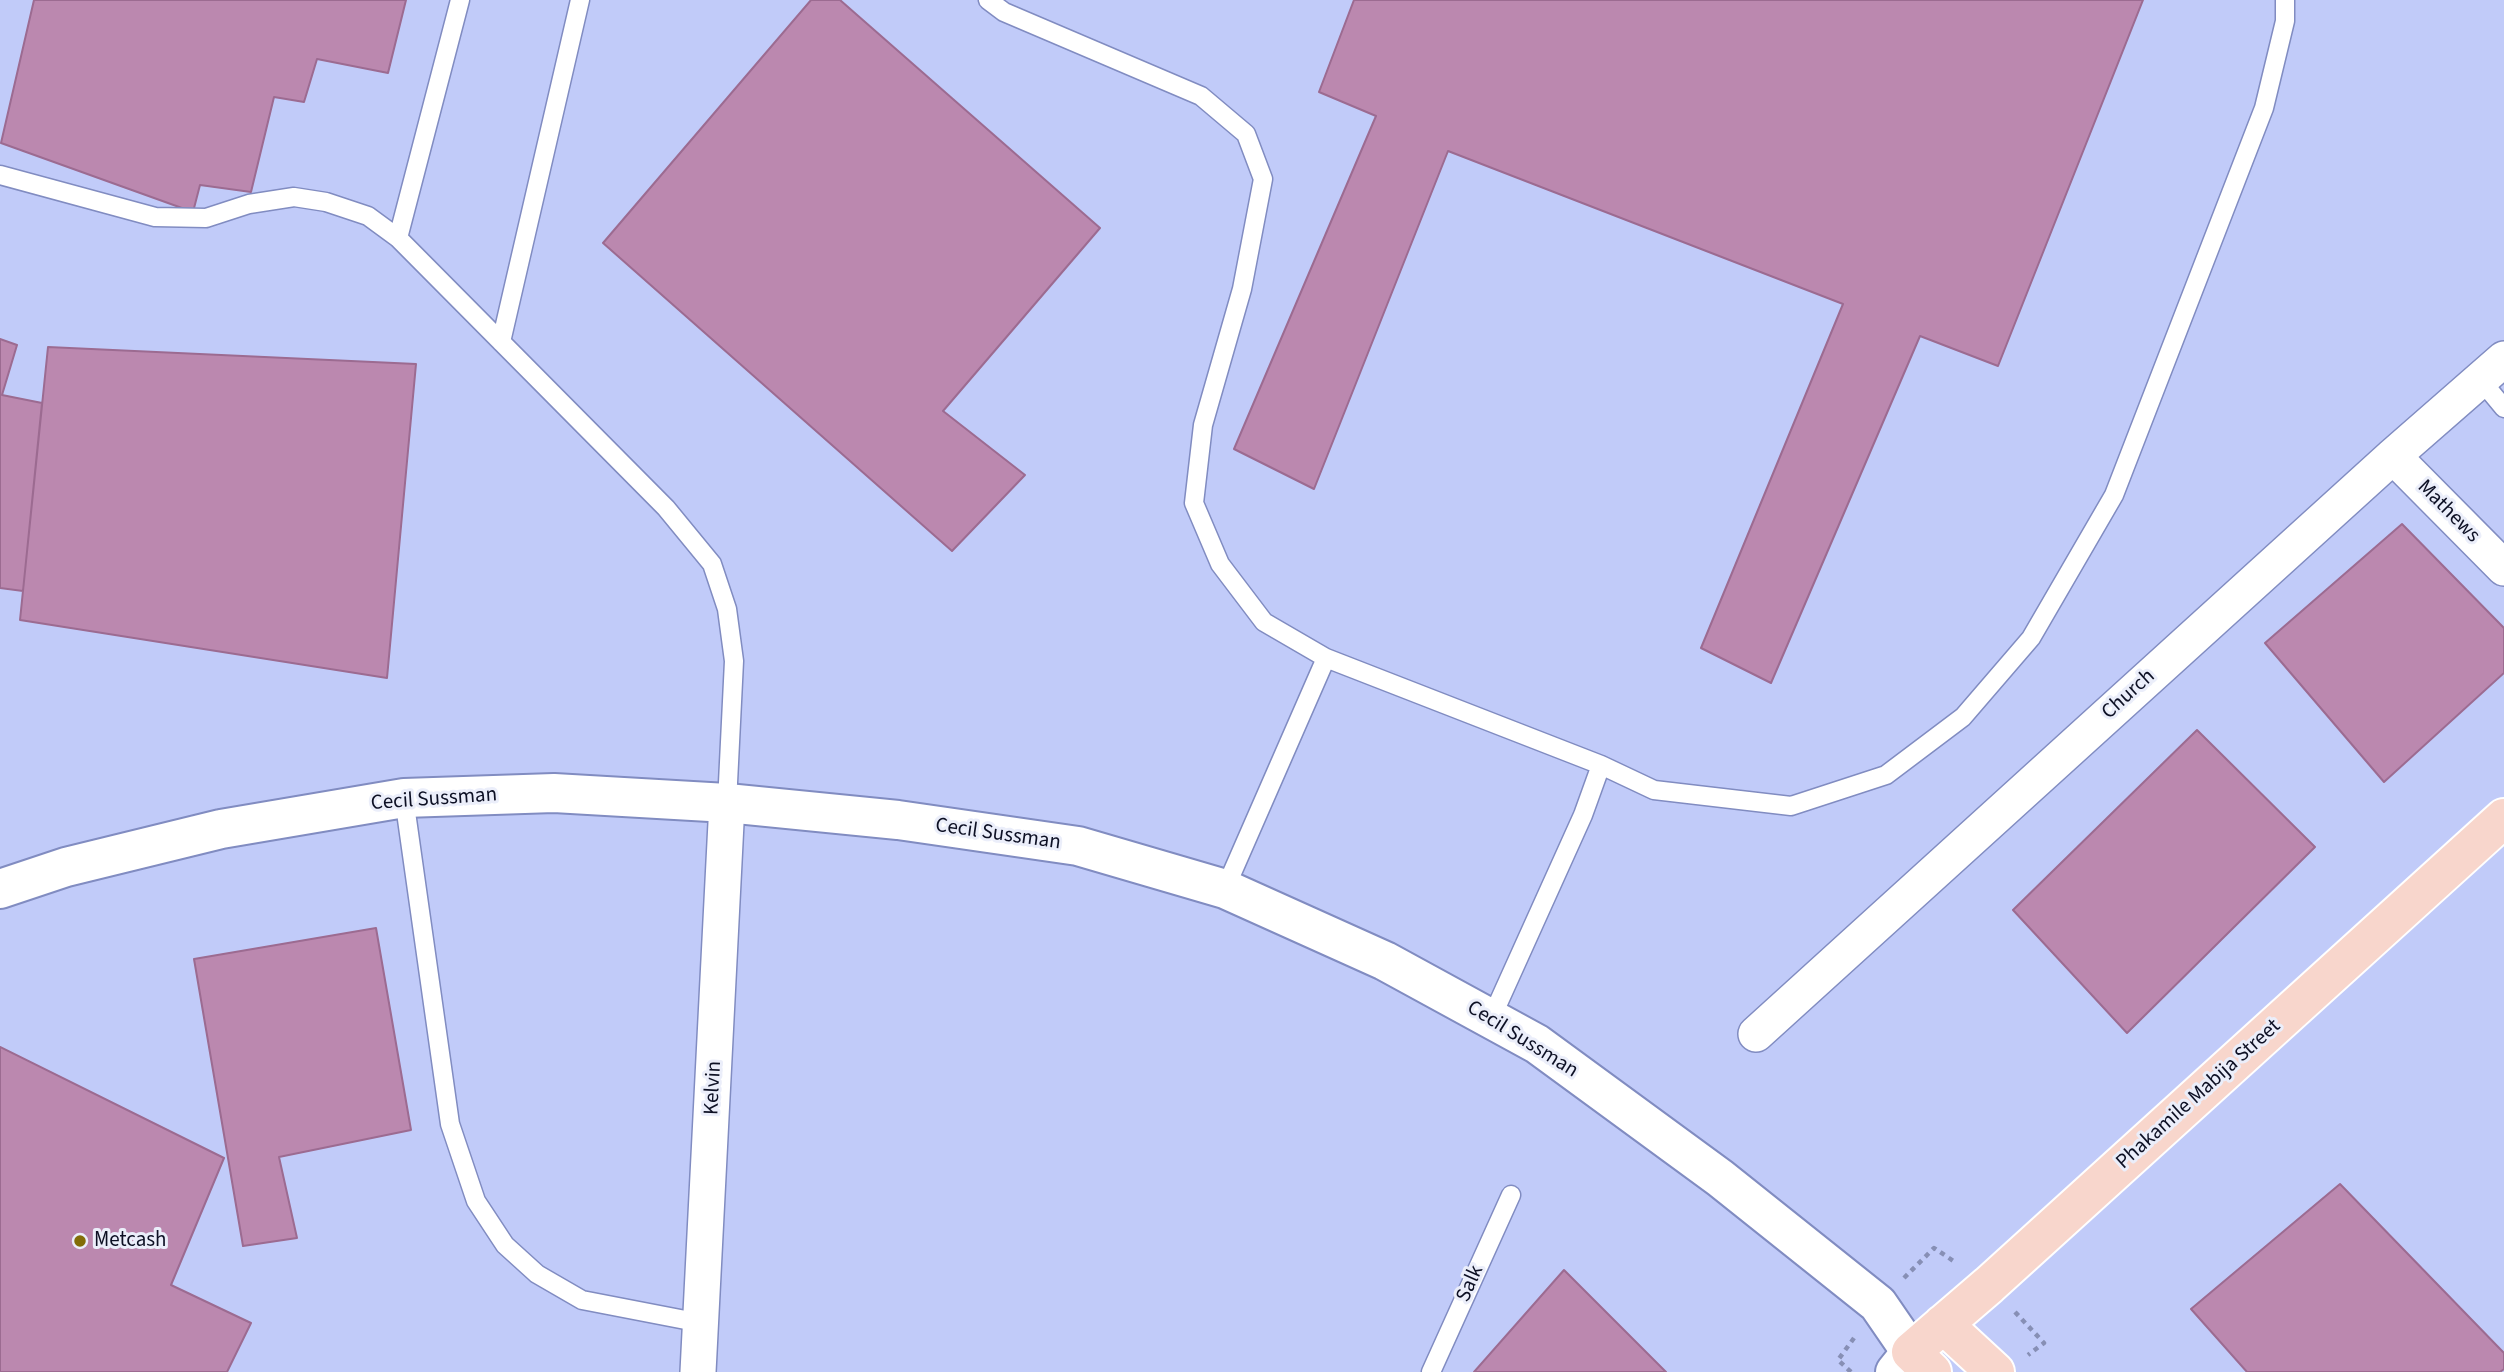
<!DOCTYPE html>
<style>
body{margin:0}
canvas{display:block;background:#c1cbf9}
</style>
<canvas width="2504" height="1372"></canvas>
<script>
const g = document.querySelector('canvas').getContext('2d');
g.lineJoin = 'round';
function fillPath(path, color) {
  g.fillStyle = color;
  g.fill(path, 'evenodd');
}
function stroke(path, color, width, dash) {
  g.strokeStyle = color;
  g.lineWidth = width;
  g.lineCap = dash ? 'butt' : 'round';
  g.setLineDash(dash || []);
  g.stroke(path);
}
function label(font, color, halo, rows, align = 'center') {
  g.font = font + ' "Source Sans 3",sans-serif';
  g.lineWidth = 6;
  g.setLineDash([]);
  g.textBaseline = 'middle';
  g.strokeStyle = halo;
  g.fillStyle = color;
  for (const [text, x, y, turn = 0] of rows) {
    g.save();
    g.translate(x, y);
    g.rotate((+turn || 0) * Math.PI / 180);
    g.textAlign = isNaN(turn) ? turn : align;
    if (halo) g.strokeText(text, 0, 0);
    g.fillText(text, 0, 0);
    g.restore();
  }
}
const building = new Path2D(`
 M 34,0 L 406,0 L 388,73 L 317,59 L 304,102 L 274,97 L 251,192 L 200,185 L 193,212 L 1,143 Z
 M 811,0 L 840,0 L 1100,228 L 943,411 L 1025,475 L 952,551 L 603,243 Z
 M 1354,0 L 2143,0 L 1998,366 L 1920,336 L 1771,683 L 1701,648 L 1843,304 L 1448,151 L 1314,489 L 1234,449 L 1376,116 L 1319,92 Z
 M 0,339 L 17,345 L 2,395 L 42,403 L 23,591 L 0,588 Z
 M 48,347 L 416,364 L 387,678 L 20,620 Z
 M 2402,524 L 2504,628 L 2504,673 L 2384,782 L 2265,643 Z
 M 2197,730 L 2315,847 L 2127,1033 L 2013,910 Z
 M 376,928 L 411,1130 L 279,1157 L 297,1238 L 243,1246 L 194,959 Z
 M 0,1047 L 224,1158 L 171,1285 L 251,1323 L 227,1372 L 0,1372 Z
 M 2340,1184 L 2504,1353 L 2504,1369 L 2500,1372 L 2247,1372 L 2191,1309 Z
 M 1564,1270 L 1666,1372 L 1474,1372 Z`);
const path = new Path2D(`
 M 1904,1278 L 1934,1248 L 1955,1262
 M 2015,1312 L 2044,1343 L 2028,1355
 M 1851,1372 L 1838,1360 L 1854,1338`);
const service = new Path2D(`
 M 988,0 L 1004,12 L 1201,96 L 1246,134 L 1263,179 L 1242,289 L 1203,425 L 1194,503 L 1220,564 L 1264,622 L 1326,658 L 1601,765
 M 0,175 L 155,217 L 206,218 L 249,204 L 294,197 L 326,202 L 368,216 L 398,238 L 666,508 L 712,564 L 727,609 L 734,661 L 727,803
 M 398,238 L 460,0
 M 501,342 L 580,0
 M 2480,379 L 2504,408
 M 404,798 L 450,1124 L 476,1201 L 505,1245 L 537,1274 L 582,1300 L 701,1323
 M 1225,889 L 1326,658
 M 1491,1019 L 1583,815 L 1601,765 L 1654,790 L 1791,806 L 1886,775 L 1963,717 L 2031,638 L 2114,495 L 2264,108 L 2285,21 L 2285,0
 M 1431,1372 L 1511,1195`);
const minor = new Path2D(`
 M 2393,456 L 2504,568
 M 1756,1034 L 2393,456 L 2504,359
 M 698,1372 L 727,803`);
const tertiary = new Path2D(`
 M 1895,1372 L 1911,1352`);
const secondary = new Path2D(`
 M 0,889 L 66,867 L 221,829 L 404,798 L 554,793 L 727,803 L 898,820 L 1078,846 L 1225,889 L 1385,961 L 1537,1044 L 1720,1178 L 1878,1304 L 1911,1352`);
const trunk = new Path2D(`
 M 1943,1324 L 1995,1372
 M 1932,1372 L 1911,1352 L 1989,1285 L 2504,818`);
const markers = [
 [80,1241,7,"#826d08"]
];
const streetNames = [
 ["Mathews",2448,512,45],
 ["Church",2129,695,-42],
 ["Cecil Sussman",434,800,-4],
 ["Cecil Sussman",998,835,8],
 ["Cecil Sussman",1522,1040,32],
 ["Kelvin",714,1088,-87],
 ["Phakamile Mabija Street",2199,1095,-42],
 ["Salk",1471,1284,-66]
];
const poiNames = [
 ["Metcash",94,1241]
];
fillPath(building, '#bb88af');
stroke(building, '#9c6b91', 2);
stroke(service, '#818cc1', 21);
stroke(minor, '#818cc1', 38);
stroke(tertiary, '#818cc1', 42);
stroke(secondary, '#818cc1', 42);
stroke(trunk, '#fff', 42);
stroke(path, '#878fb5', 4.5, [5, 5]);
stroke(service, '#fff', 18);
stroke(minor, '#fff', 35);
stroke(tertiary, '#fff', 38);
stroke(secondary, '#fff', 38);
stroke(trunk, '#f8d6cc', 38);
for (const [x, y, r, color] of markers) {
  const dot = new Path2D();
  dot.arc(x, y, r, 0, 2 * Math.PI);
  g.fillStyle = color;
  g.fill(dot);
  stroke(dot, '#ebeefa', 2.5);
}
label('21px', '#0d1024', '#ebeefa', streetNames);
label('21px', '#0d1024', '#ebeefa', poiNames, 'left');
</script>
